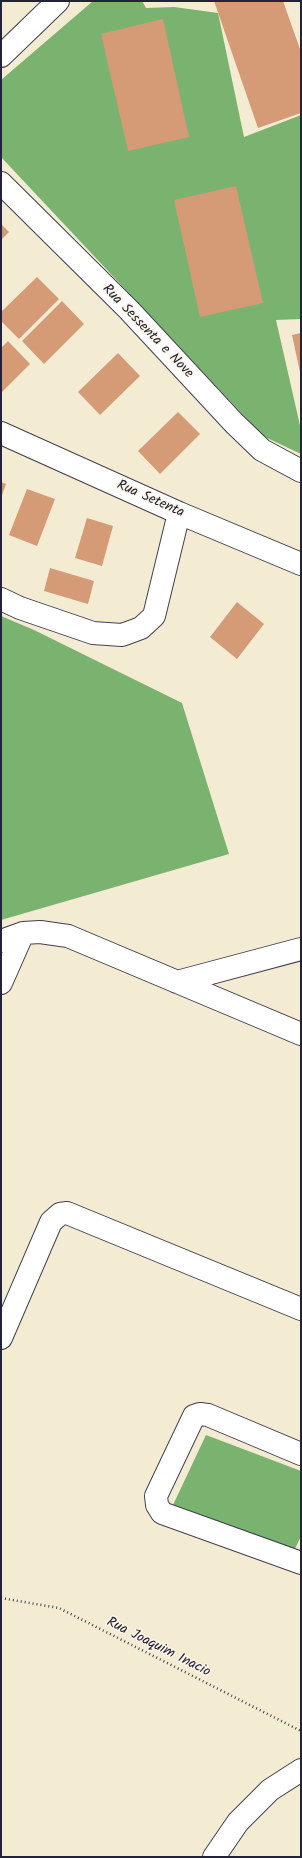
<!DOCTYPE html>
<style>
body{margin:0}
#map{position:relative;width:302px;height:1858px;overflow:hidden;background:#f3ebd2;font-family:Kalam,sans-serif}
canvas{display:block}
.frame{position:absolute;inset:0;border:2px solid #22223b;pointer-events:none}
</style>
<div id="map">
<canvas width="302" height="1858"></canvas>
<div class="frame"></div>
</div>
<script>
const g = document.querySelector('canvas').getContext('2d');
g.lineJoin = 'round';
function fillPath(path, color) {
  g.fillStyle = color;
  g.fill(path, 'evenodd');
}
function stroke(path, color, width, dash) {
  g.strokeStyle = color;
  g.lineWidth = width;
  g.lineCap = dash ? 'butt' : 'round';
  g.setLineDash(dash || []);
  g.stroke(path);
}
function label(font, color, halo, rows, align = 'center') {
  g.font = font + ' Kalam,sans-serif';
  g.lineWidth = 3;
  g.setLineDash([]);
  g.textBaseline = 'middle';
  g.strokeStyle = halo;
  g.fillStyle = color;
  for (const [text, x, y, turn = 0] of rows) {
    g.save();
    g.translate(x, y);
    g.rotate((+turn || 0) * Math.PI / 180);
    g.textAlign = isNaN(turn) ? turn : align;
    if (halo) g.strokeText(text, 0, 0);
    g.fillText(text, 0, 0);
    g.restore();
  }
}
const forest = new Path2D(`
 M 93,1 L 142,1 L 146,8 L 174,7 L 218,13 L 244,137 L 301,115 L 301,319 L 276,320 L 301,430 L 301,454 L 263,436 L 1,157 L 1,80 Z
 M 1,616 L 34,630 L 182,703 L 229,854 L 1,920 Z
 M 206,1435 L 301,1471 L 301,1536 L 295,1549 L 173,1505 Z`);
const building = new Path2D(`
 M 214,1 L 283,1 L 301,52 L 301,113 L 258,128 Z
 M 163,19 L 189,137 L 128,151 L 101,34 Z
 M 236,186 L 263,303 L 200,317 L 174,200 Z
 M 1,224 L 9,232 L 1,240 Z
 M 37,277 L 59,299 L 19,339 L 1,321 L 1,312 Z
 M 62,301 L 84,324 L 44,364 L 22,341 Z
 M 301,333 L 301,372 L 300,372 L 292,335 Z
 M 8,341 L 30,364 L 1,393 L 1,348 Z
 M 118,353 L 140,376 L 100,415 L 78,392 Z
 M 178,412 L 200,434 L 160,474 L 138,451 Z
 M 1,482 L 6,484 L 1,498 Z
 M 27,489 L 55,499 L 37,546 L 9,535 Z
 M 87,518 L 113,526 L 102,566 L 75,558 Z
 M 50,568 L 94,581 L 88,604 L 44,591 Z
 M 237,602 L 264,624 L 237,659 L 210,637 Z`);
const path = new Path2D(`
 M 1,1598 L 59,1608 L 301,1731`);
const street = new Path2D(`
 M 1,56 L 58,1
 M 1,183 L 129,310 L 234,423 L 262,450 L 301,471
 M 1,433 L 179,513 L 301,564
 M 1,599 L 20,608 L 93,633 L 122,635 L 141,628 L 154,616 L 179,513
 M 1,941 L 23,933 L 40,932 L 68,936 L 301,1034
 M 177,982 L 301,949
 M 1,983 L 23,933
 M 1,1338 L 51,1222 L 60,1214 L 67,1213 L 301,1309
 M 301,1454 L 208,1415 L 200,1414 L 194,1416 L 156,1496 L 157,1505 L 162,1513 L 301,1563
 M 214,1857 L 238,1822 L 270,1790 L 301,1770`);
const streetNames = [
 ["Rua Sessenta e Nove",147,332,46],
 ["Rua Setenta",150,500,24],
 ["Rua Joaquim Inacio",158,1648,27]
];
fillPath(forest, '#7ab270');
fillPath(building, '#d59b77');
stroke(street, '#414052', 24);
stroke(path, '#414052', 2.5, [1, 3]);
stroke(street, '#fff', 22);
label('14px', '#22223b', '#fcf5e5', streetNames);
</script>
